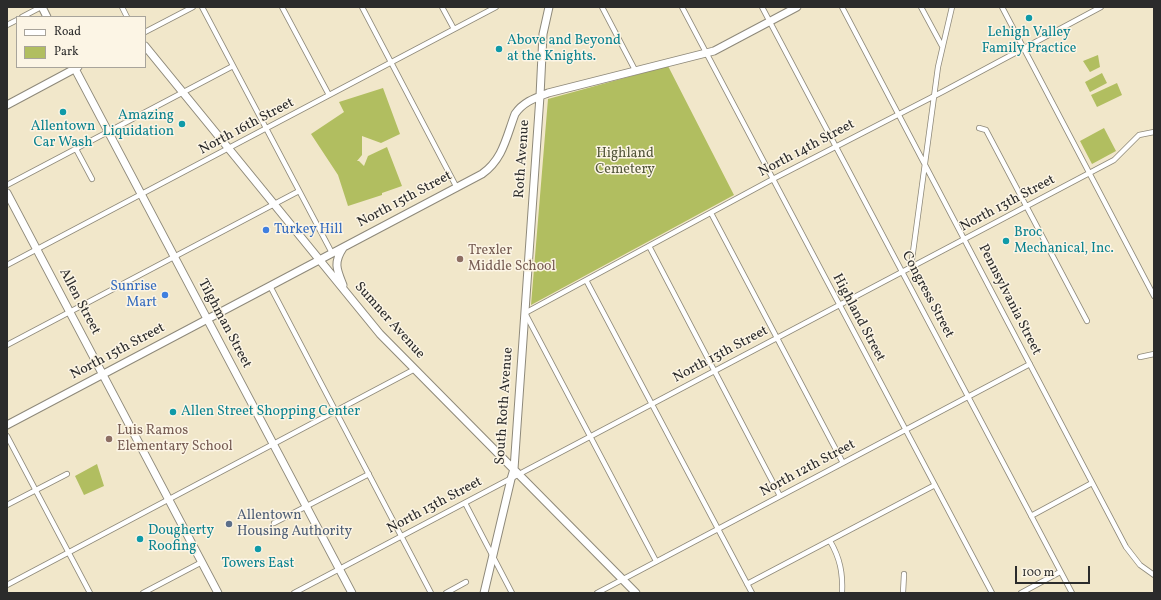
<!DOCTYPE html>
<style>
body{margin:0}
#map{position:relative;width:1161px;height:600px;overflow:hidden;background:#f1e7ca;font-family:Vollkorn,serif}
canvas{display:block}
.frame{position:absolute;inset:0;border:8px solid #2b2b2b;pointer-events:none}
.legend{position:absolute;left:16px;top:16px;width:130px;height:52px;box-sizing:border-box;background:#fcf5e5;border:1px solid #a8a49b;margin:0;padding:5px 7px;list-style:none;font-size:12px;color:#2b2b2b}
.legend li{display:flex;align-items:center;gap:8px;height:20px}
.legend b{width:20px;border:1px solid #a8a49b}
.scale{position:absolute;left:1015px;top:566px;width:75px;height:18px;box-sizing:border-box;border:2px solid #2b2b2b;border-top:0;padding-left:5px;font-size:12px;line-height:14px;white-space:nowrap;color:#2b2b2b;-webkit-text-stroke:3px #fcf5e5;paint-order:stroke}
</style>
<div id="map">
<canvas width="1161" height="600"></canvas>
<div class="frame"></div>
<ul class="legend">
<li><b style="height:5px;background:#fff"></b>Road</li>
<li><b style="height:11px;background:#b1be60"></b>Park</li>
</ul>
<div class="scale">100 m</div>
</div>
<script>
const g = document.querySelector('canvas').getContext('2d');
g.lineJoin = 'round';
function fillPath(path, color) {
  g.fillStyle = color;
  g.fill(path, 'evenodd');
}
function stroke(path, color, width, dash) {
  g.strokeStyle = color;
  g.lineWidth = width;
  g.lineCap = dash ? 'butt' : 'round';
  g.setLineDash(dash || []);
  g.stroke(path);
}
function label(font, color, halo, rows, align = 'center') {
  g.font = font + ' Vollkorn,serif';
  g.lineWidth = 3;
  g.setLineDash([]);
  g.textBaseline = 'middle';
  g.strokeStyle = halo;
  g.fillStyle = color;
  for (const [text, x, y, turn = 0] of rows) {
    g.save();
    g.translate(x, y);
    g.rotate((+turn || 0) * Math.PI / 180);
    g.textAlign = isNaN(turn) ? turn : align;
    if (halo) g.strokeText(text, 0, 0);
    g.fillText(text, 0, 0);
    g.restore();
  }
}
const green = new Path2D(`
 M 1098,55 L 1100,67 L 1090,72 L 1083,61 Z
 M 668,66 L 734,195 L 531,305 L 548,99 Z
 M 1102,73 L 1107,83 L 1090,92 L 1085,82 Z
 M 1117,83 L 1122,95 L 1097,107 L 1091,95 Z
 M 383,88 L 400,134 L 381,143 L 362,136 L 362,155 L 357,161 L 359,161 L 364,166 L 368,156 L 387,147 L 402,186 L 382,193 L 382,195 L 348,206 L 338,175 L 311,134 L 344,112 L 339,102 Z
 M 1104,128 L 1116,151 L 1092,164 L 1080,141 Z
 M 97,464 L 104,486 L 84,495 L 75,476 Z`);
const street = new Path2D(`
 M 122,7 L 127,17
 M 202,7 L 332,253
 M 282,7 L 329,95
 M 362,7 L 457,188
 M 442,7 L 454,29
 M 602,7 L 635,70
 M 682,7 L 992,593
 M 762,7 L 1072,593
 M 842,7 L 1126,547 L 1140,565 L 1154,575
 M 921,7 L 942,46
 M 1002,7 L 1154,296
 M 22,17 L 41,7
 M 7,25 L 17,20
 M 145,32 L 193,7
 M 979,128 L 986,130 L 1087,321
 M 76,149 L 92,179
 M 7,185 L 233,66
 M 711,213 L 843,463
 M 649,246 L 780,496
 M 7,265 L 496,7
 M 911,267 L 938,67 L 952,7
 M 586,280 L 752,593
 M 270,286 L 431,593
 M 7,345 L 299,191
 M 1140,357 L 1154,354
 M 7,436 L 90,593
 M 465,503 L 512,593
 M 7,505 L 67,474
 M 1031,516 L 1092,483
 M 274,523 L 369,474
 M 830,541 C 840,558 843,573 842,593
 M 656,561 L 525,313 L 773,179 L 944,91 L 1101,7
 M 747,584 L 935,485
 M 7,585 L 415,369
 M 143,593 L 202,562
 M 294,593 L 1114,160 L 1139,135 L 1154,132
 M 446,593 L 466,582
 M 597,593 L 1030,364
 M 903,593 L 904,574
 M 1021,593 L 1060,572`);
const secondary = new Path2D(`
 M 145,46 L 380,334 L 636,593
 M 7,105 L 78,67
 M 7,193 L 218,593
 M 343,285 C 337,270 333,263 343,248
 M 7,425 L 482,174 C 503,159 506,138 515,114 C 523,102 535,98 548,93 L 714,51 L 797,7
 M 484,593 L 511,479 L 514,469 L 540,96 L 543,34 L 549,7`);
const primary = new Path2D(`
 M 42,7 L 47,17
 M 74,67 L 352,593`);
const markers = [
 [1029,18,4,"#0f9aa8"],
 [499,49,4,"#0f9aa8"],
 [63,112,4,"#0f9aa8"],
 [182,124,4,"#0f9aa8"],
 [266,230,4,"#3f7fe0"],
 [1006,241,4,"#0f9aa8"],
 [460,259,4,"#8d6e63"],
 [165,295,4,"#3f7fe0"],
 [173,412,4,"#0f9aa8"],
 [109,439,4,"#8d6e63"],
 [229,524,4,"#5c6f8a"],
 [140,539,4,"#0f9aa8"],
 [258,549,4,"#0f9aa8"]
];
const cultureNames = [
 ["Lehigh Valley",1029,33,"center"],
 ["Family Practice",1029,49,"center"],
 ["Above and Beyond",507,41],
 ["at the Knights.",507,57],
 ["Amazing",174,116,"right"],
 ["Liquidation",174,132,"right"],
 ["Allentown",63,127,"center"],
 ["Car Wash",63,143,"center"],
 ["Broc",1014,233],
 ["Mechanical, Inc.",1014,249],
 ["Allen Street Shopping Center",181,412],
 ["Dougherty",148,531],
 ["Roofing",148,547],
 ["Towers East",258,564,"center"]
];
const streetNames = [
 ["North 16th Street",247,127,-28],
 ["North 14th Street",807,149,-28],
 ["Roth Avenue",523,159,-86],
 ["North 15th Street",405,200,-28],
 ["North 13th Street",1008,204,-28],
 ["Congress Street",927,295,62],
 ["Pennsylvania Street",1009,300,63],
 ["Allen Street",79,302,62],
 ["Highland Street",858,318,62],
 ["Sumner Avenue",389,321,48],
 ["Tilghman Street",224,324,62],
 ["North 15th Street",118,352,-28],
 ["North 13th Street",721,355,-28],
 ["South Roth Avenue",505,406,-86],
 ["North 12th Street",808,469,-28],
 ["North 13th Street",435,506,-28]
];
const parkNames = [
 ["Highland",625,154],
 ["Cemetery",625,170]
];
const shopNames = [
 ["Turkey Hill",274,230],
 ["Sunrise",157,287,"right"],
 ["Mart",157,303,"right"]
];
const educationNames = [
 ["Trexler",468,251],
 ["Middle School",468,267],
 ["Luis Ramos",117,431],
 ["Elementary School",117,447]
];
const serviceNames = [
 ["Allentown",237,516],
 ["Housing Authority",237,532]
];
fillPath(green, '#b1be60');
stroke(street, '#8e897a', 6);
stroke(secondary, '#8e897a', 9);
stroke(primary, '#8e897a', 9);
stroke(street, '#fff', 4.5);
stroke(secondary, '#fff', 7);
stroke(primary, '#fff', 7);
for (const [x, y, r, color] of markers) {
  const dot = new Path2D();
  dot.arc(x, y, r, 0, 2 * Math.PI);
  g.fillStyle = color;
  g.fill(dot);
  stroke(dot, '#fcf5e5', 1.5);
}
label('14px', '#0d838f', '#fcf5e5', cultureNames, 'left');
label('14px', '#2b2b2b', '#fcf5e5', streetNames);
label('14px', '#53573b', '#fcf5e5', parkNames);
label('14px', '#366cbe', '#fcf5e5', shopNames, 'left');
label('14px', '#785e54', '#fcf5e5', educationNames, 'left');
label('14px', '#4e5e75', '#fcf5e5', serviceNames, 'left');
</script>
